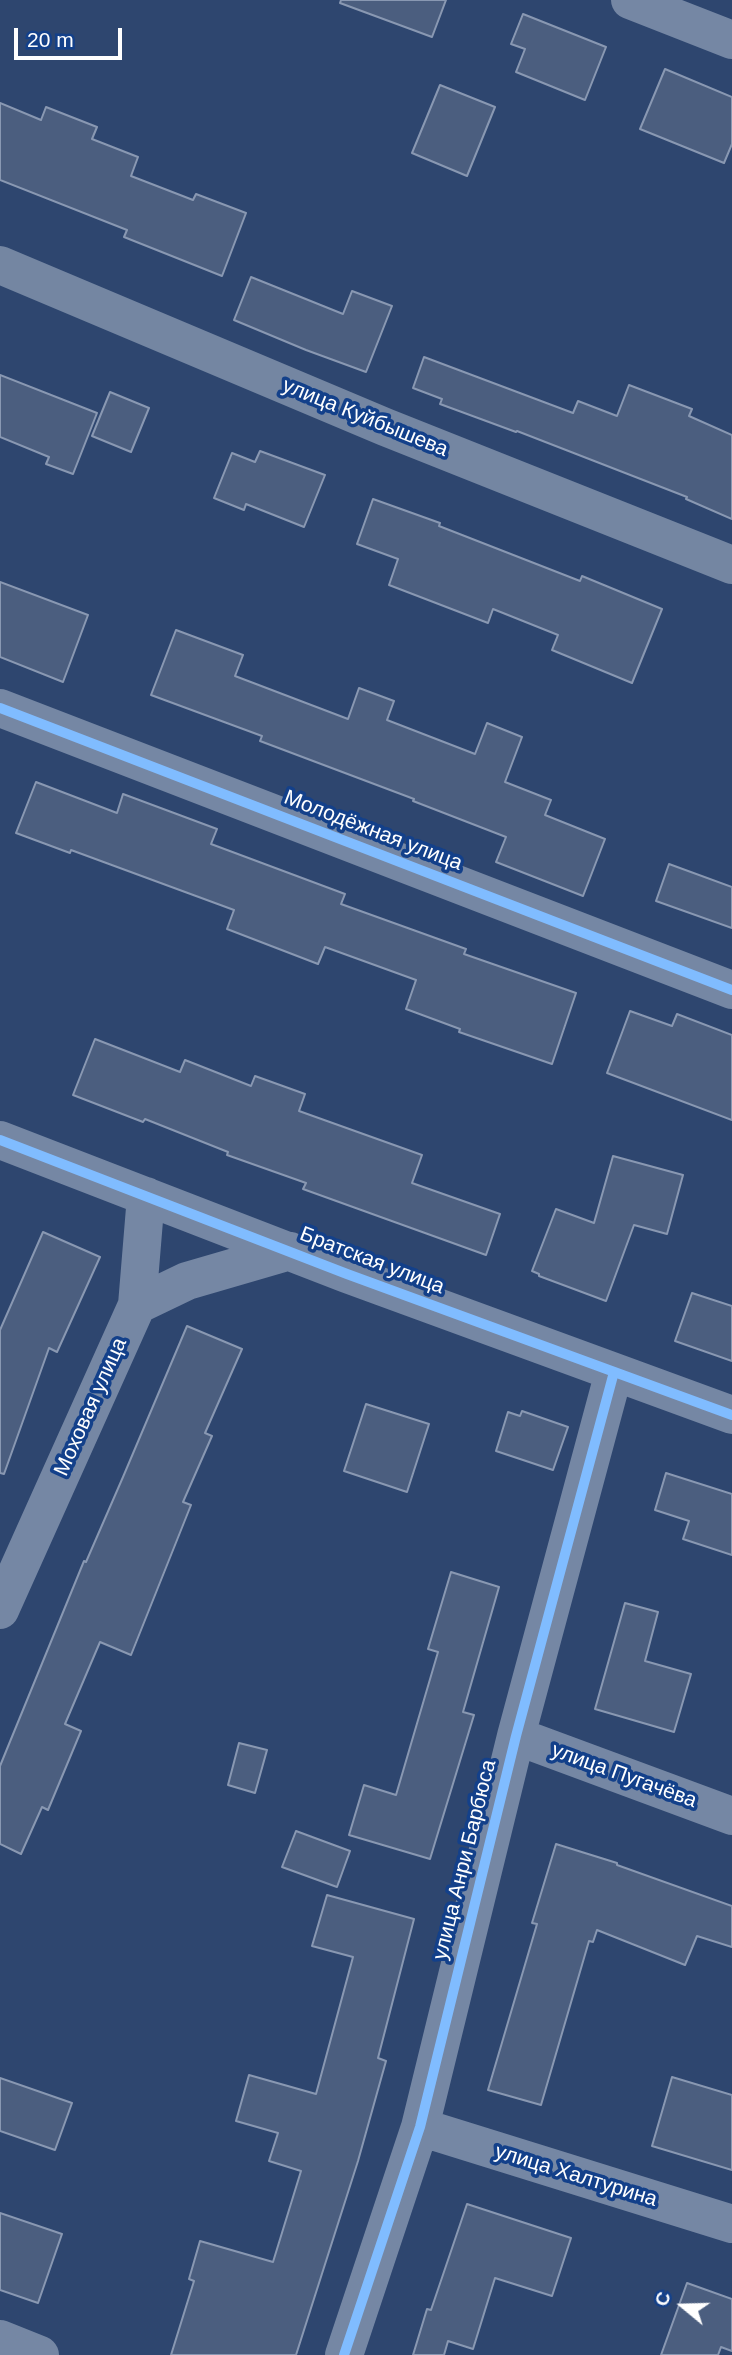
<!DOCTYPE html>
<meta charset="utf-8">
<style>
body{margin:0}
#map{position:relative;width:732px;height:2355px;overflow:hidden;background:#2e466f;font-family:Helvetica,sans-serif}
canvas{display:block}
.north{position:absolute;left:648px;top:2271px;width:70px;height:70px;-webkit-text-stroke:5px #13408a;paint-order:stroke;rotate:289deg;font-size:19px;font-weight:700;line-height:28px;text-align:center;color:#fff}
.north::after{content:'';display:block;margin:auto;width:24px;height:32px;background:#fff;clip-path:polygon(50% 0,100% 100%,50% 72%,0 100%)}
.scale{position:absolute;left:14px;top:28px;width:108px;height:32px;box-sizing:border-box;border:4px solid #fff;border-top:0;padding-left:9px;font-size:21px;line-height:24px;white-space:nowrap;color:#fff;-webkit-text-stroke:5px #13408a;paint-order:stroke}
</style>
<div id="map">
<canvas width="732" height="2355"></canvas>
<div class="north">С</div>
<div class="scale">20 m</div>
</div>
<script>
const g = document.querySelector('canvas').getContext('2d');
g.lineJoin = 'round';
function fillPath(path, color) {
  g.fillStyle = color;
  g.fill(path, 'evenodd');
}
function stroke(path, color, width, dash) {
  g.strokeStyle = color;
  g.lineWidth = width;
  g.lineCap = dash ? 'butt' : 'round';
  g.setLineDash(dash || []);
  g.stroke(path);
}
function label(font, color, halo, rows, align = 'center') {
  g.font = font + ' Helvetica,sans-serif';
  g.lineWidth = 7;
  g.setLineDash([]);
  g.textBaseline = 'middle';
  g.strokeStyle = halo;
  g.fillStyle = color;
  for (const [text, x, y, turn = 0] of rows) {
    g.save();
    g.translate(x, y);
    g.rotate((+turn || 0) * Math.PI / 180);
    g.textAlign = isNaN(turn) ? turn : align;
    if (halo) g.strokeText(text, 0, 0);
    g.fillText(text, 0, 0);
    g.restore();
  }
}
const building = new Path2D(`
 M 341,0 L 446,0 L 432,37 L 340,3 Z
 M 523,14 L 606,47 L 585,100 L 516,72 L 525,49 L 511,44 Z
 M 665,69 L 732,97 L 732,144 L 724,163 L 640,129 Z
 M 440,85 L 495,107 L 467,176 L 412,153 Z
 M 0,103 L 41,120 L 46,107 L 97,127 L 92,139 L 138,157 L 131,176 L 193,200 L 196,194 L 246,213 L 222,276 L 124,237 L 127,230 L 0,180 Z
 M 251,277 L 343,314 L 352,291 L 392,306 L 366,372 L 306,350 L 234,320 Z
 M 424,357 L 573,413 L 578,401 L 617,416 L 629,385 L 692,409 L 689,416 L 732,435 L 732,519 L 686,499 L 687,497 L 517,431 L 516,432 L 440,404 L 442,399 L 413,388 Z
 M 0,375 L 97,413 L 73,474 L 46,464 L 49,457 L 0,437 Z
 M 110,392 L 149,408 L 131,452 L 92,436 Z
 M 260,451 L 325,475 L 304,527 L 246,504 L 244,510 L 214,498 L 232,453 L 255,462 Z
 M 373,499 L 440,523 L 439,526 L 580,581 L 582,576 L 662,609 L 632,683 L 552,650 L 558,635 L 493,609 L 488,623 L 389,585 L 398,559 L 357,544 Z
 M 0,582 L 88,615 L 63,682 L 0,657 Z
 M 176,630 L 243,655 L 235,676 L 348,719 L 359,688 L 394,701 L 387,720 L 475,754 L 487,723 L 522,737 L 505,782 L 551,800 L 545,815 L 605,839 L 583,896 L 496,862 L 506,837 L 413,801 L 414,799 L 260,741 L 262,736 L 151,695 Z
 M 36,782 L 117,813 L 123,794 L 217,829 L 211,844 L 345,894 L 341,904 L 466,949 L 464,954 L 576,993 L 552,1064 L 459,1032 L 460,1029 L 406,1009 L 416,980 L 325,947 L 318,964 L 227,929 L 234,910 L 71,850 L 70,853 L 16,833 Z
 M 669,864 L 732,887 L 732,928 L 656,901 Z
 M 630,1011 L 672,1026 L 677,1014 L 732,1035 L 732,1120 L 607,1073 Z
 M 95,1039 L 180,1072 L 185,1060 L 251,1086 L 255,1076 L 305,1094 L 299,1111 L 422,1155 L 412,1183 L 500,1214 L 486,1255 L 303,1189 L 306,1183 L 227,1155 L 228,1152 L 145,1119 L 143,1122 L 73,1095 Z
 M 613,1156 L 683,1175 L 667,1234 L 634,1225 L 606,1301 L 539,1276 L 539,1274 L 532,1271 L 556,1209 L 594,1223 Z
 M 43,1232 L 100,1257 L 57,1352 L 49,1348 L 4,1474 L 0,1473 L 0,1330 Z
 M 692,1293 L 732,1306 L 732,1361 L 675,1341 Z
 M 187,1326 L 242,1349 L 205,1433 L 212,1436 L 183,1502 L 191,1505 L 131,1655 L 100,1642 L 65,1724 L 81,1731 L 48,1810 L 42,1807 L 21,1854 L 0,1844 L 0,1766 L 84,1561 L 86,1562 L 123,1477 Z
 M 366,1404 L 429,1424 L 407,1492 L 344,1471 Z
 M 522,1411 L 568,1427 L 553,1470 L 496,1451 L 508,1412 L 520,1416 Z
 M 666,1473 L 732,1494 L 732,1555 L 683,1539 L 689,1521 L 655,1510 Z
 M 451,1572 L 499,1587 L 463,1712 L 474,1715 L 430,1859 L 349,1835 L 364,1785 L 396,1795 L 438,1652 L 428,1649 Z
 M 625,1603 L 658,1612 L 645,1661 L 691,1674 L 674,1732 L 595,1709 Z
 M 239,1743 L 267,1750 L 255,1793 L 228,1785 Z
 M 296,1831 L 350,1851 L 337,1887 L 282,1867 Z
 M 556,1844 L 617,1863 L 617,1865 L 732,1906 L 732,1947 L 697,1936 L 685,1965 L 597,1930 L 593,1942 L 589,1941 L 541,2105 L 488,2090 L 537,1924 L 532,1923 Z
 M 327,1895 L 414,1919 L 378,2058 L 386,2061 L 358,2161 L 296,2355 L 171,2355 L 194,2281 L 189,2279 L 200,2241 L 273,2262 L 301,2171 L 269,2161 L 278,2133 L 236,2121 L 249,2075 L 316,2094 L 353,1957 L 312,1946 Z
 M 672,2077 L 732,2095 L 732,2170 L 652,2146 Z
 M 0,2078 L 72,2103 L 55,2150 L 0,2131 Z
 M 467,2204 L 571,2238 L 552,2296 L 495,2278 L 473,2349 L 448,2341 L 444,2355 L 413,2355 L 427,2309 L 431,2310 Z
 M 0,2213 L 62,2234 L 38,2303 L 0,2290 Z
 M 687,2283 L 732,2299 L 732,2351 L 721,2347 L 718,2355 L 661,2355 Z`);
const minor = new Path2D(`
 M 630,0 L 732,40
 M 0,708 L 732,990
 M 0,1140 L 347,1274 L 732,1415
 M 137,1305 L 187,1281 L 290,1251
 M 0,1610 L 137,1305 L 146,1196
 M 516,1736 L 732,1816
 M 420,2127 L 732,2224
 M 0,2339 L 40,2355
 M 344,2355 L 420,2127 L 516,1736 L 614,1372`);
const major = new Path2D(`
 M 0,265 L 385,427 L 732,565`);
const cycleway = new Path2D(`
 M 0,708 L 732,990
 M 0,1140 L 347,1274 L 732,1415
 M 344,2355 L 420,2127 L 516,1736 L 614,1372`);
const streetNames = [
 ["улица Куйбышева",365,418,22],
 ["Молодёжная улица",373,831,21],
 ["Братская улица",372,1261,21],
 ["Моховая улица",91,1407,-66],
 ["улица Пугачёва",624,1776,20],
 ["улица Анри Барбюса",465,1860,-76],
 ["улица Халтурина",576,2176,17]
];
fillPath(building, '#4b5e7f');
stroke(building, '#8998b2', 2);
stroke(minor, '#7587a4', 38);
stroke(major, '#7486a2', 38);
stroke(cycleway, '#80bcff', 10);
label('21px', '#fff', '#13408a', streetNames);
</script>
